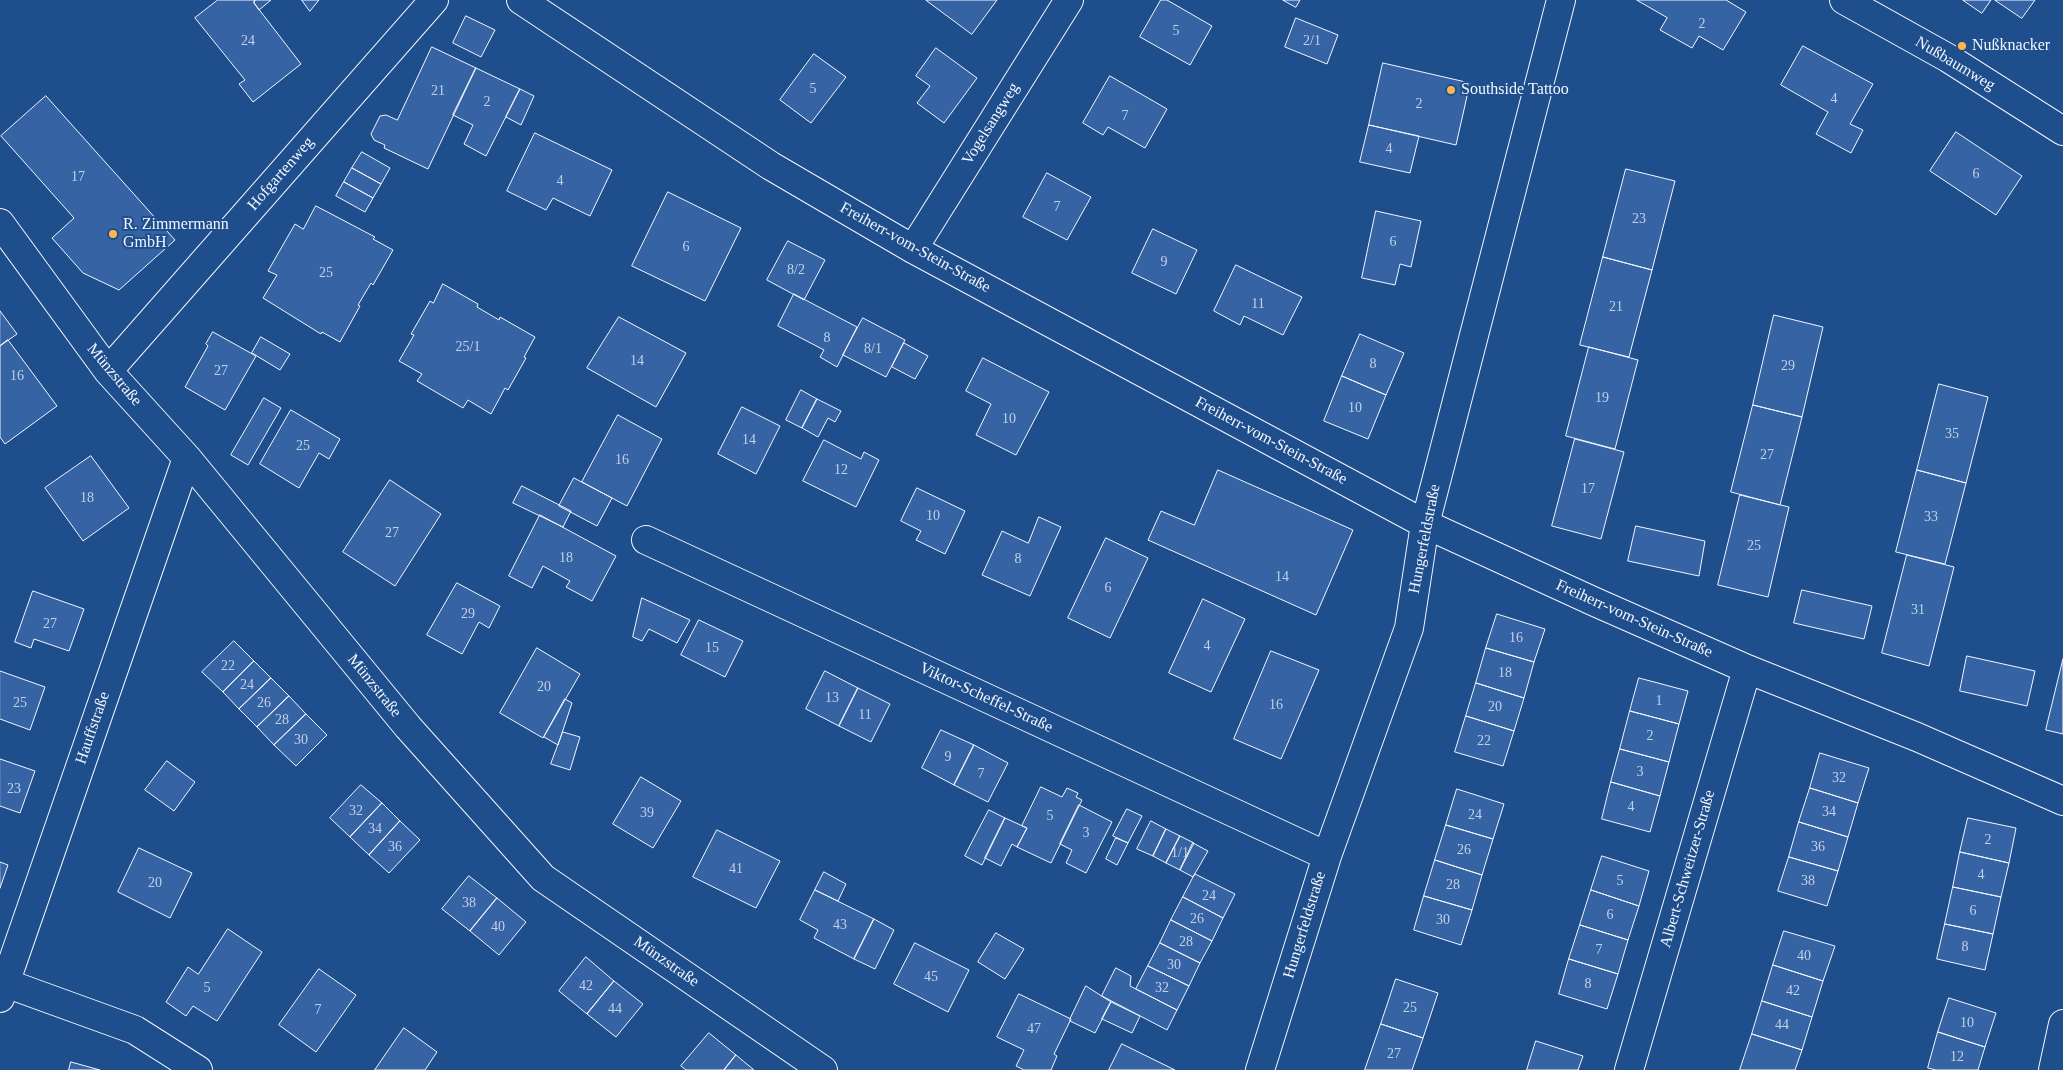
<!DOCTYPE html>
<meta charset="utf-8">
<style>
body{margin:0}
canvas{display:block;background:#1f4e8c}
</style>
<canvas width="2063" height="1070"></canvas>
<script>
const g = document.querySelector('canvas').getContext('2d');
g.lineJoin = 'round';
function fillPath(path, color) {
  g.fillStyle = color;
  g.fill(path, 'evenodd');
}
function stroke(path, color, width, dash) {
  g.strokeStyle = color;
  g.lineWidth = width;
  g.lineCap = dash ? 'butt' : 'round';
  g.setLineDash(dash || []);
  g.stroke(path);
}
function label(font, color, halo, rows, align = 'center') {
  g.font = font + ' Georgia,serif';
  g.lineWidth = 4;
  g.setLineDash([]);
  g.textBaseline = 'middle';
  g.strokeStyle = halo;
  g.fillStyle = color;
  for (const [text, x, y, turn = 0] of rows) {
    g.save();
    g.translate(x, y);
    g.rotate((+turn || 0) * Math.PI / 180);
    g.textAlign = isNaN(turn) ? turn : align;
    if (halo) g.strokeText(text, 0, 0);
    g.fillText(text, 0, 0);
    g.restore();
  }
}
const building = new Path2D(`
 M 218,0 L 255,0 L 254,3 L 301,64 L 253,102 L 239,84 L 245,80 L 195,18 Z
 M 255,0 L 271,0 L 259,10 L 254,3 Z
 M 302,0 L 319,0 L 310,11 Z
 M 926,0 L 997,0 L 972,34 Z
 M 1161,0 L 1167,0 L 1212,26 L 1190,65 L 1140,37 Z
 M 1283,0 L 1300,0 L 1296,7 Z
 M 1637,0 L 1726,0 L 1746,12 L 1723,50 L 1699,36 L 1692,48 L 1660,30 L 1667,18 Z
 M 1963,0 L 1991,0 L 1982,13 Z
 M 1995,0 L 2035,0 L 2022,18 Z
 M 466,16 L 495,30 L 481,57 L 453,43 Z
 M 1296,18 L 1338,35 L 1327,64 L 1285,47 Z
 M 1803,46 L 1873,84 L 1850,124 L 1863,130 L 1851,153 L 1816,134 L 1828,112 L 1781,85 Z
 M 432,47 L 476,68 L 428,169 L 384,148 L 385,145 L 374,140 L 371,134 L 380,116 L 386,115 L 397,120 Z
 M 936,48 L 977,78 L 944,123 L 917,103 L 930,86 L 916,76 Z
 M 814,54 L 846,77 L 811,123 L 780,100 Z
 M 1383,63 L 1470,83 L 1456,145 L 1369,125 Z
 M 476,68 L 520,89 L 486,156 L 464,144 L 473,125 L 453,115 Z
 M 1110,76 L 1167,109 L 1145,148 L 1108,127 L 1103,135 L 1083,123 Z
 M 520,89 L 534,96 L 521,125 L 506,117 Z
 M 46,96 L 175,240 L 119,290 L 83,273 L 52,238 L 74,218 L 1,136 Z
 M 1369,125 L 1419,136 L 1410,173 L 1360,162 Z
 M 1956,132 L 2022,176 L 1996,215 L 1930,171 Z
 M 535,133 L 612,170 L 590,216 L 553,198 L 546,210 L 507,191 Z
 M 362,152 L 390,168 L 381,184 L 352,168 Z
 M 352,168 L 381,184 L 373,198 L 344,182 Z
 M 1626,169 L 1675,181 L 1652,270 L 1603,257 Z
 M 1047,173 L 1091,197 L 1067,240 L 1023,217 Z
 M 344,182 L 373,198 L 365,212 L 336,196 Z
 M 668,192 L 741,228 L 705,301 L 632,266 Z
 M 316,206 L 375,237 L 373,239 L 393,250 L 373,285 L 371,283 L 358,305 L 360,306 L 340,342 L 322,332 L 321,334 L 263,298 L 277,275 L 268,271 L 295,224 L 303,229 Z
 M 1376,211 L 1421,221 L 1411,267 L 1400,264 L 1395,285 L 1362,278 Z
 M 1153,229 L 1197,250 L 1176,294 L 1132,273 Z
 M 788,241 L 825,260 L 804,300 L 767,280 Z
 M 1603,257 L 1652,270 L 1629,357 L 1580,345 Z
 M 1236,265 L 1302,297 L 1283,335 L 1244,316 L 1240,325 L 1214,311 Z
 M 443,284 L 478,304 L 477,307 L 499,320 L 500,317 L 535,337 L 524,357 L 526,358 L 508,390 L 505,388 L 491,414 L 468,400 L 463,408 L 417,381 L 422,374 L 399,361 L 414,335 L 411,334 L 430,301 L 433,303 Z
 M 794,294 L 857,327 L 837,367 L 820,357 L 824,350 L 778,326 Z
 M 0,311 L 17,334 L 0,346 Z
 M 1774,315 L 1823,327 L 1802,417 L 1753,405 Z
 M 619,317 L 686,353 L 656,407 L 587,368 Z
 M 863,318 L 905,340 L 886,377 L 843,355 Z
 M 213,332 L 256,356 L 225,410 L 185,387 L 208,346 L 206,344 Z
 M 1360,334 L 1404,353 L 1386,395 L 1342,376 Z
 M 261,337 L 290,354 L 280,370 L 252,353 Z
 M 8,340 L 57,406 L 5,444 L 0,437 L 0,346 Z
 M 904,343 L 928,356 L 915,379 L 892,367 Z
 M 1589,347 L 1638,360 L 1615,449 L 1566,436 Z
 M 983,358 L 1049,392 L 1016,455 L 976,435 L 991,404 L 966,391 Z
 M 1342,376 L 1386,395 L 1368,439 L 1324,421 Z
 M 1939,384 L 1988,397 L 1966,483 L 1917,470 Z
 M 801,390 L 817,399 L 802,428 L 786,420 Z
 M 264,398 L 281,408 L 248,465 L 231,455 Z
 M 817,399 L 841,411 L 835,422 L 828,418 L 818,437 L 802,428 Z
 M 1753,405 L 1802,417 L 1780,505 L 1731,492 Z
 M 742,407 L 780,426 L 756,474 L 718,454 Z
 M 291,410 L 340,439 L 329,459 L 319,453 L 299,488 L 260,464 Z
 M 618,415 L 662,439 L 627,506 L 582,482 Z
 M 1575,439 L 1624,452 L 1601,539 L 1552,526 Z
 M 824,440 L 861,459 L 864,452 L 879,460 L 856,507 L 803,481 Z
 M 91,456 L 129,508 L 83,541 L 45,488 Z
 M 1218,470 L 1353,530 L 1316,615 L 1148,540 L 1161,511 L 1194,525 Z
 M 1917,470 L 1966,483 L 1945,564 L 1896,552 Z
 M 574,478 L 612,498 L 597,526 L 559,506 Z
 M 390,480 L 441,514 L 395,586 L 343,552 Z
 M 522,486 L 571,511 L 563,527 L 513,503 Z
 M 917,488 L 965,511 L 945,554 L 916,540 L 921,531 L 901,521 Z
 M 1740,495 L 1789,507 L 1768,597 L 1718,585 Z
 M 540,515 L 616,556 L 592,601 L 566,587 L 570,581 L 543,566 L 532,588 L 509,576 Z
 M 1039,517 L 1061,527 L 1030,596 L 982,575 L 1002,531 L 1028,543 Z
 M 1636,526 L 1705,541 L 1699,576 L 1628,561 Z
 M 1106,538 L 1148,558 L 1110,638 L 1068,618 Z
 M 1907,555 L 1954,567 L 1929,666 L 1882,653 Z
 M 457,583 L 500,606 L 489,628 L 479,622 L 462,654 L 427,635 Z
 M 1802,590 L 1872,606 L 1864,639 L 1794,623 Z
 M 33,591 L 84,609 L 69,651 L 34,639 L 31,648 L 15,642 Z
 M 642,598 L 690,620 L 677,643 L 649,629 L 642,641 L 633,637 Z
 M 1203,599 L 1245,619 L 1211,692 L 1169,673 Z
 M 1497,614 L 1545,629 L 1534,662 L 1486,648 Z
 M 699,620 L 743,641 L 725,677 L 681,655 Z
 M 234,641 L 254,661 L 223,692 L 202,672 Z
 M 537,648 L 580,674 L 543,738 L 500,713 Z
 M 1486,648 L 1534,662 L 1524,698 L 1476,683 Z
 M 1271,651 L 1319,670 L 1281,759 L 1234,739 Z
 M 1967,656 L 2035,671 L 2027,706 L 1960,691 Z
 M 2063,659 L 2063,734 L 2046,730 Z
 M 254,661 L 271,678 L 239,709 L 223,692 Z
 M 0,671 L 45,687 L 30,730 L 0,719 Z
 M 825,671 L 858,688 L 839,726 L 806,709 Z
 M 271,678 L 289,696 L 257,727 L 239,709 Z
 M 1639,678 L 1688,691 L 1679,724 L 1630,711 Z
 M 1476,683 L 1524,698 L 1514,731 L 1466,716 Z
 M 858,688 L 890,704 L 871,742 L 839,726 Z
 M 289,696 L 306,714 L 274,745 L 257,727 Z
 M 565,699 L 572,703 L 558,745 L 544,737 Z
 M 1630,711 L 1679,724 L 1669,762 L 1620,749 Z
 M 306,714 L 327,735 L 296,766 L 274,745 Z
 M 1466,716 L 1514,731 L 1503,766 L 1455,752 Z
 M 941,730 L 974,745 L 954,785 L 922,768 Z
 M 563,732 L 580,737 L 570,770 L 551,764 Z
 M 974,745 L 1008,763 L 988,802 L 954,785 Z
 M 1620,749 L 1669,762 L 1660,796 L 1611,782 Z
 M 1820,753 L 1869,768 L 1858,803 L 1810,788 Z
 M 0,759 L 35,771 L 20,813 L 0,806 Z
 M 167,761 L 195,782 L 174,811 L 145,790 Z
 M 641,777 L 681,801 L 653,848 L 613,824 Z
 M 1611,782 L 1660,796 L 1650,832 L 1602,819 Z
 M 361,785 L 382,803 L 350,837 L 330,818 Z
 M 1041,787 L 1062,797 L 1067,788 L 1078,793 L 1076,797 L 1082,800 L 1051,863 L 1017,847 L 1027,828 L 1022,826 Z
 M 1810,788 L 1858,803 L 1848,837 L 1799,822 Z
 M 1457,789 L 1504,804 L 1493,839 L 1446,825 Z
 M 382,803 L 400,821 L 369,855 L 350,837 Z
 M 1079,805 L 1112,822 L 1086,873 L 1066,863 L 1072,850 L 1060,844 Z
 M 1127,809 L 1142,816 L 1128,843 L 1113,836 Z
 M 989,810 L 1005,818 L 982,865 L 965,856 Z
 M 1005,818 L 1027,828 L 1017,847 L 1012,844 L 1001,866 L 985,858 Z
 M 1968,818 L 2016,828 L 2009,863 L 1960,852 Z
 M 400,821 L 420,840 L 389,873 L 369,855 Z
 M 1151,821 L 1166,829 L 1153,856 L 1137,849 Z
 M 1799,822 L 1848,837 L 1838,871 L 1789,857 Z
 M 1446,825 L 1493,839 L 1482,875 L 1435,860 Z
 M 1166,829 L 1180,836 L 1166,863 L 1153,856 Z
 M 717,830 L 780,861 L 756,908 L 693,877 Z
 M 1180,836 L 1194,843 L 1180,870 L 1166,863 Z
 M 1116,838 L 1128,843 L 1117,865 L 1106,859 Z
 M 1193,843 L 1208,851 L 1193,877 L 1180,870 Z
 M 139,848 L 192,873 L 170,918 L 118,892 Z
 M 1960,852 L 2009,863 L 2001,897 L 1953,887 Z
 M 1602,856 L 1649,871 L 1639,906 L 1591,890 Z
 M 1789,857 L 1838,871 L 1827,906 L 1778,891 Z
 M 1435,860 L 1482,875 L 1472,910 L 1424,896 Z
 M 0,862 L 8,865 L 0,888 Z
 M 824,872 L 846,884 L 838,901 L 815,890 Z
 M 1195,874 L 1235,894 L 1223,918 L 1183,897 Z
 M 469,876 L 497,898 L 470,931 L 442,909 Z
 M 1953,887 L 2001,897 L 1993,934 L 1945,924 Z
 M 815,890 L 874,919 L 854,959 L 814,938 L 818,930 L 800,920 Z
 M 1591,890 L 1639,906 L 1628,940 L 1580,925 Z
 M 1424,896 L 1472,910 L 1461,945 L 1414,930 Z
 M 1183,897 L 1223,918 L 1212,941 L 1171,920 Z
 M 497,898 L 526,922 L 499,955 L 470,931 Z
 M 874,919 L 894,930 L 875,969 L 854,959 Z
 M 1171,920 L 1212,941 L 1200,963 L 1160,943 Z
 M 1945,924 L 1993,934 L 1985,970 L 1937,959 Z
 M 1580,925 L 1628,940 L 1618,974 L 1569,959 Z
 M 228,929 L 262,952 L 217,1021 L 193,1006 L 186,1016 L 166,1002 L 188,967 L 198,974 Z
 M 1784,931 L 1835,946 L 1823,981 L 1773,965 Z
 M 996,933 L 1024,949 L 1005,979 L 978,962 Z
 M 915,943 L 969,970 L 948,1012 L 894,984 Z
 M 1160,943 L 1200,963 L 1189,986 L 1148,966 Z
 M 586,957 L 614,981 L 587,1014 L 559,991 Z
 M 1569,959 L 1618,974 L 1607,1009 L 1559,994 Z
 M 1773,965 L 1823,981 L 1812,1017 L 1762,1001 Z
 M 1148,966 L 1189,986 L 1177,1010 L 1136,989 Z
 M 1116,968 L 1131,976 L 1130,986 L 1177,1010 L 1167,1030 L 1102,996 Z
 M 319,969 L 356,995 L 316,1052 L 279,1025 Z
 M 1396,979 L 1438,993 L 1423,1038 L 1381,1024 Z
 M 614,981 L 643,1004 L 616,1037 L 587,1014 Z
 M 1086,986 L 1111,1002 L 1095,1033 L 1070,1021 L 1070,1019 Z
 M 1019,994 L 1071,1019 L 1054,1054 L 1057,1056 L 1051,1070 L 1024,1070 L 1016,1066 L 1024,1050 L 997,1037 Z
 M 1949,998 L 1996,1013 L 1985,1047 L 1938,1032 Z
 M 1762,1001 L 1812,1017 L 1802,1050 L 1752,1034 Z
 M 1111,1002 L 1140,1016 L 1132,1033 L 1102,1019 Z
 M 1381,1024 L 1423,1038 L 1412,1070 L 1365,1070 Z
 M 404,1028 L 437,1052 L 425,1070 L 375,1070 Z
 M 1938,1032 L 1985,1047 L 1978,1070 L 1936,1070 L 1928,1068 Z
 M 709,1033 L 736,1055 L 724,1070 L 686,1070 L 681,1066 Z
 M 1752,1034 L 1802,1050 L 1795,1070 L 1740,1070 Z
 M 1536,1041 L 1583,1056 L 1578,1070 L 1527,1070 Z
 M 1122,1044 L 1175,1070 L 1109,1070 Z
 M 736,1055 L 754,1070 L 724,1070 Z
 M 71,1062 L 100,1070 L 69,1070 Z`);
const minor = new Path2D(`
 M 521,0 L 771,166 L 913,249 L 1425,524 L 1595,602 L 1747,669 L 1917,737 L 2063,801
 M 1844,0 L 1948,58 L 2063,131
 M 0,223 L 108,371 L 187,458 L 408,727 L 543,878 L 823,1070
 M 913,249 L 1069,0
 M 108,371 L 434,0
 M 646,540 L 1327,856
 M 0,981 L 135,1030 L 198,1070
 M 0,998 L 187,458
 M 1260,1070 L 1327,856 L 1409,628 L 1425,524 L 1561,0
 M 1629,1070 L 1747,669
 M 2053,1070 L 2063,1024`);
const markers = [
 [1962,46,5,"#ffb74d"],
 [1451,90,5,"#ffb74d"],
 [113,234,5,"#ffb74d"]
];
const numberNames = [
 ["2",1702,24],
 ["5",1176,31],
 ["24",248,41],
 ["2/1",1312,41],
 ["5",813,89],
 ["21",438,91],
 ["4",1834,99],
 ["2",487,102],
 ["2",1419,104],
 ["7",1125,116],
 ["4",1389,149],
 ["6",1976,174],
 ["17",78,177],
 ["4",560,181],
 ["7",1057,207],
 ["23",1639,219],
 ["6",1393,242],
 ["6",686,247],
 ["9",1164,262],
 ["8/2",796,270],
 ["25",326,273],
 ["11",1258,304],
 ["21",1616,307],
 ["8",827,338],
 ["25/1",468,347],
 ["8/1",873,349],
 ["14",637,361],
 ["8",1373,364],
 ["29",1788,366],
 ["27",221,371],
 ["16",17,376],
 ["19",1602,398],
 ["10",1355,408],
 ["10",1009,419],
 ["35",1952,434],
 ["14",749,440],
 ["25",303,446],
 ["27",1767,455],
 ["16",622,460],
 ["12",841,470],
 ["17",1588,489],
 ["18",87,498],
 ["10",933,516],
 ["33",1931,517],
 ["27",392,533],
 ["25",1754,546],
 ["18",566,558],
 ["8",1018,559],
 ["14",1282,577],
 ["6",1108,588],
 ["31",1918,610],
 ["29",468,614],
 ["27",50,624],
 ["16",1516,638],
 ["4",1207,646],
 ["15",712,648],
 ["22",228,666],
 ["18",1505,673],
 ["24",247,685],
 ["20",544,687],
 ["13",832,698],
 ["1",1659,701],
 ["25",20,703],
 ["26",264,703],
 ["16",1276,705],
 ["20",1495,707],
 ["11",865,715],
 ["28",282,720],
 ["2",1650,736],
 ["30",301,740],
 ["22",1484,741],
 ["9",948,757],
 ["3",1640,772],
 ["7",981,774],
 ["32",1839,778],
 ["23",14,789],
 ["4",1631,807],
 ["32",356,811],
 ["34",1829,812],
 ["39",647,813],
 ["24",1475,815],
 ["5",1050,816],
 ["34",375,829],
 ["3",1086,833],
 ["2",1988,840],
 ["36",395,847],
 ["36",1818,847],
 ["26",1464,850],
 ["1/1",1180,853],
 ["41",736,869],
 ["4",1981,875],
 ["5",1620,881],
 ["38",1808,881],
 ["20",155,883],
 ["28",1453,885],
 ["24",1209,896],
 ["38",469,903],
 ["6",1973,911],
 ["6",1610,915],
 ["26",1197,919],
 ["30",1443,920],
 ["43",840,925],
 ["40",498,927],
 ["28",1186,942],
 ["8",1965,947],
 ["7",1599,950],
 ["40",1804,956],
 ["30",1174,965],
 ["45",931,977],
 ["8",1588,984],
 ["42",586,986],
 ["5",207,988],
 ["32",1162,988],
 ["42",1793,991],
 ["25",1410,1008],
 ["44",615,1009],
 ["7",318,1010],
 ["10",1967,1023],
 ["44",1782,1025],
 ["47",1034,1029],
 ["27",1394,1054],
 ["12",1957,1057]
];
const poiNames = [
 ["Nußknacker",1972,46],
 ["Southside Tattoo",1461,90],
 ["R. Zimmermann",123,225],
 ["GmbH",123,243]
];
const streetNames = [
 ["Nußbaumweg",1955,64,31],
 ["Vogelsangweg",991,124,-58],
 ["Hofgartenweg",281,174,-49],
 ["Freiherr-vom-Stein-Straße",915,248,29],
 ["Münzstraße",114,375,50],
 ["Freiherr-vom-Stein-Straße",1271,441,28],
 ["Hungerfeldstraße",1425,539,-79],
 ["Freiherr-vom-Stein-Straße",1634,619,24],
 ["Münzstraße",374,686,51],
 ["Viktor-Scheffel-Straße",986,698,25],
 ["Hauffstraße",93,728,-71],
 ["Albert-Schweitzer-Straße",1688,869,-74],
 ["Hungerfeldstraße",1305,925,-73],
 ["Münzstraße",666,962,35]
];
fillPath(building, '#3563a3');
stroke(building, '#f2f6ff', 1);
stroke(minor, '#f2f6ff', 30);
stroke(minor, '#1f4e8c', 28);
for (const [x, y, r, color] of markers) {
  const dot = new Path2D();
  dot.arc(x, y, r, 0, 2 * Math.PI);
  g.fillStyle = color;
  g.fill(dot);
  stroke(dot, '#1f4e8c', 2);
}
label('14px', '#c3d1e8', null, numberNames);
label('16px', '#f2f6ff', '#1f4e8c', poiNames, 'left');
label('16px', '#f2f6ff', '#1f4e8c', streetNames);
</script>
